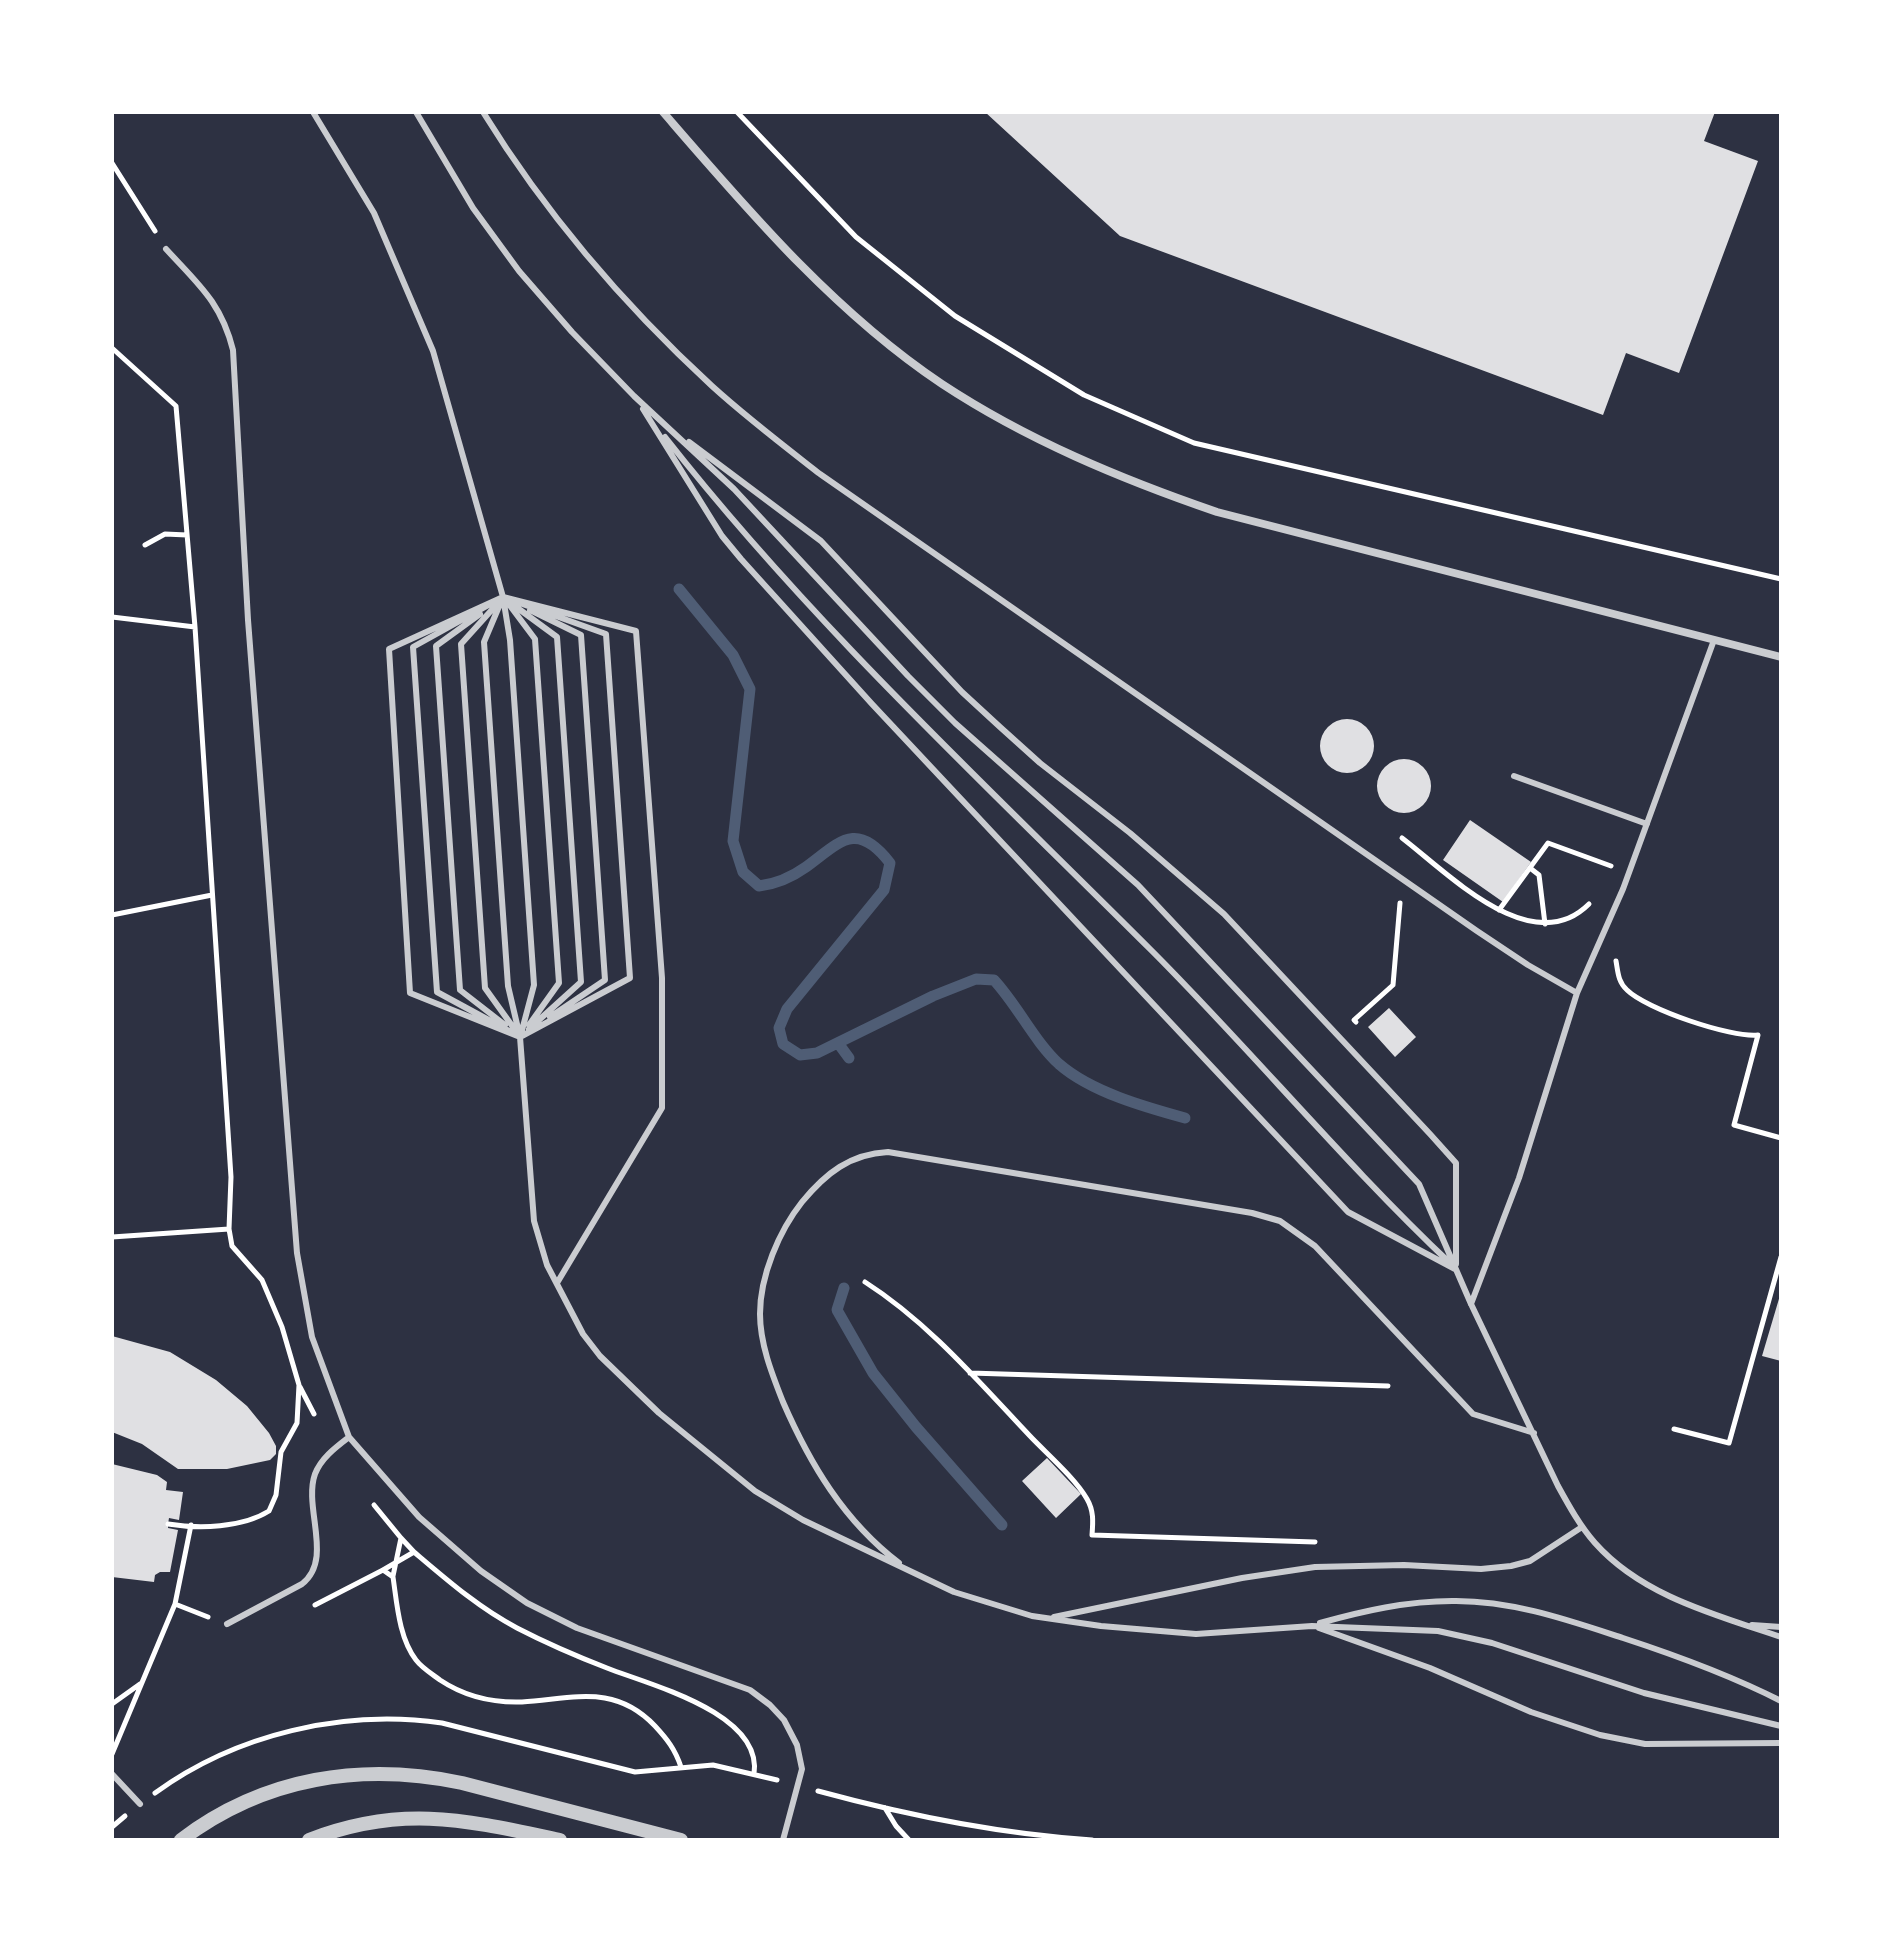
<!DOCTYPE html>
<style>
body{margin:0}
#map{position:relative;width:1893px;height:1952px;overflow:hidden;background:#2d3142;font-family:"Exo 2",sans-serif}
canvas{display:block}
.frame{position:absolute;inset:0;border:114px solid #fff;pointer-events:none}
</style>
<div id="map">
<canvas width="1893" height="1952"></canvas>
<div class="frame"></div>
</div>
<script>
const g = document.querySelector('canvas').getContext('2d');
g.lineJoin = 'round';
function stroke(path, color, width, dash) {
  g.strokeStyle = color;
  g.lineWidth = width;
  g.lineCap = dash ? 'butt' : 'round';
  g.setLineDash(dash || []);
  g.stroke(path);
}
function fillPath(path, color) {
  g.fillStyle = color;
  g.fill(path, 'evenodd');
}
const stream = new Path2D(`
 M 679,589 L 733,655 L 750,689 L 733,841 L 743,872 L 759,886 C 776,884 792,877 806,867 C 839,843 856,819 890,863 L 884,890 L 787,1009 L 779,1028 L 783,1044 L 800,1055 L 817,1053 L 933,996 L 976,979 L 994,980 C 1018,1006 1034,1041 1059,1064 C 1091,1092 1145,1107 1185,1118
 M 838,1043 L 849,1058
 M 844,1288 L 837,1310 L 873,1373 L 916,1427 L 1002,1525`);
const building = new Path2D(`
 M 985,112 L 1715,112 L 1704,141 L 1758,161 L 1679,373 L 1626,353 L 1603,415 L 1120,236 Z
 M1320 746a27 27 0 1 1 54 0a27 27 0 1 1-54 0Z
 M1377 786a27 27 0 1 1 54 0a27 27 0 1 1-54 0Z
 M 1470,820 L 1531,862 L 1503,902 L 1443,860 Z
 M 1389,1008 L 1416,1037 L 1395,1057 L 1368,1027 Z
 M 1781,1292 L 1781,1361 L 1762,1356 Z
 M 112,1336 L 170,1352 L 216,1380 L 247,1406 L 269,1433 L 276,1446 L 276,1454 L 270,1460 L 227,1469 L 178,1469 L 142,1444 L 112,1432 Z
 M 1047,1458 L 1081,1494 L 1056,1518 L 1022,1481 Z
 M 112,1464 L 157,1475 L 167,1482 L 166,1490 L 183,1492 L 179,1520 L 169,1518 L 168,1524 L 168,1528 L 178,1530 L 170,1572 L 160,1572 L 155,1575 L 154,1582 L 112,1577 Z`);
const path = new Path2D(`
 M 737,112 L 856,237 L 955,316 L 1084,395 L 1194,443 L 1781,579
 M 112,163 L 155,231
 M 112,348 L 176,406 L 195,627 L 231,1177 L 229,1229
 M 145,545 L 165,534 L 187,535
 M 112,617 L 195,627
 M 1402,838 C 1448,873 1532,961 1589,904
 M 1530,868 L 1539,875 L 1545,924
 M 1499,910 L 1548,843 L 1611,866
 M 112,915 L 212,895
 M 1616,961 C 1618,972 1618,982 1627,990 C 1646,1009 1731,1038 1758,1035 L 1734,1125 L 1781,1138
 M 1356,1022 L 1354,1020 L 1393,985 L 1400,903
 M 112,1237 L 229,1229 L 232,1246 L 262,1280 L 282,1327 L 299,1385 L 297,1423 L 281,1452 L 276,1495 L 269,1511 C 242,1528 199,1529 168,1524
 M 865,1282 C 929,1323 978,1381 1030,1436 C 1047,1454 1075,1478 1087,1499 C 1094,1511 1093,1522 1092,1535 L 1315,1542
 M 970,1373 L 1388,1386
 M 300,1387 L 314,1414
 M 1674,1429 L 1729,1443 L 1781,1257
 M 374,1505 L 401,1538 L 393,1576
 M 401,1538 L 414,1552
 M 383,1570 L 414,1552 C 447,1580 479,1608 517,1628 C 546,1643 576,1656 607,1668 C 650,1685 763,1713 754,1774
 M 175,1604 L 191,1525
 M 315,1605 L 383,1570 L 393,1577 C 397,1604 399,1638 416,1660 C 422,1668 432,1674 440,1680 C 464,1696 493,1703 522,1702 C 573,1699 614,1683 655,1726 C 667,1739 675,1749 681,1767
 M 112,1704 L 140,1684
 M 112,1754 L 175,1604 L 208,1617
 M 818,1791 C 906,1815 1000,1834 1092,1840
 M 155,1793 C 236,1734 343,1709 442,1723 L 635,1772 L 713,1765 L 777,1780
 M 885,1808 L 896,1826 L 909,1840
 M 112,1827 L 125,1816`);
const service = new Path2D(`
 M 313,112 L 374,213 L 433,351 L 503,597 L 510,640 L 534,985 L 521,1034
 M 416,112 L 473,208 L 519,271 L 572,332 L 634,396 L 734,489 L 908,676 L 955,723 L 1138,885 L 1419,1184 L 1471,1304 L 1558,1486 C 1569,1506 1580,1526 1595,1543 C 1642,1596 1716,1615 1781,1637
 M 483,112 C 546,214 624,305 712,386 C 746,417 784,446 820,474 L 1477,931 L 1528,965 L 1577,993
 M 166,249 C 198,284 221,302 233,350 L 248,620 L 297,1253 L 312,1337 L 349,1437 L 419,1517 L 481,1571 L 527,1603 L 577,1628 L 750,1690 L 770,1705 L 784,1720 L 797,1745 L 802,1769 L 783,1840
 M 643,409 L 722,536 L 741,559 L 872,704 L 1348,1212 L 1455,1269
 M 665,437 C 811,623 984,783 1151,950 C 1253,1052 1345,1164 1451,1264
 M 689,442 L 821,541 L 962,692 L 1000,727 L 1040,763 L 1130,833 L 1224,914 L 1430,1134 L 1456,1163 L 1456,1264
 M 503,597 L 484,642 L 508,986 L 520,1037 L 534,1221 L 547,1265 L 583,1334 L 600,1356 L 659,1413 L 755,1491 L 803,1520 L 954,1592 L 1032,1616 L 1101,1626 L 1196,1634 L 1312,1626 L 1438,1631 L 1492,1643 L 1644,1693 L 1781,1726
 M 503,597 L 606,634 L 630,978 L 520,1037 L 437,992 L 413,647 Z
 M 508,601 L 557,637 L 581,982 L 529,1029
 M 498,603 L 461,644 L 485,988 L 518,1034
 M 508,603 L 535,639 L 559,983 L 529,1025
 M 530,610 L 581,635 L 605,980 L 550,1017
 M 480,614 L 436,646 L 460,990 L 505,1025
 M 1514,776 L 1647,824
 M 520,1037 L 410,993 L 389,649 L 503,597 L 636,631 L 662,978 L 662,1108 L 557,1283
 M 1471,1304 L 1519,1178 L 1577,993 L 1623,889 L 1714,640
 M 899,1563 C 844,1521 810,1464 783,1402 C 772,1374 760,1344 760,1314 C 760,1276 779,1231 802,1202 C 826,1173 850,1154 888,1152 L 1252,1213 L 1280,1221 L 1315,1246 L 1473,1414 L 1534,1433
 M 1054,1617 L 1242,1578 L 1315,1567 L 1404,1565 L 1481,1569 L 1511,1566 L 1530,1561 L 1582,1527
 M 1320,1623 C 1363,1611 1407,1601 1452,1601 C 1511,1600 1568,1620 1623,1638 C 1678,1656 1730,1675 1781,1701
 M 227,1624 L 302,1584 C 334,1559 303,1508 315,1474 C 321,1458 336,1447 349,1437
 M 1752,1625 L 1781,1627
 M 1319,1628 L 1430,1668 L 1531,1712 L 1600,1735 L 1645,1744 L 1781,1743
 M 112,1774 L 140,1804`);
const minor = new Path2D(`
 M 663,112 C 747,209 834,312 942,384 C 1027,440 1121,479 1217,512 L 1781,657`);
const tertiary = new Path2D(`
 M 181,1840 C 264,1777 362,1762 462,1783 L 681,1840
 M 309,1840 C 402,1804 466,1820 560,1840`);
stroke(stream, '#4f5d75', 11);
fillPath(building, '#e0e0e3');
stroke(path, '#fff', 5);
stroke(service, '#caccd0', 6);
stroke(minor, '#caccd0', 8);
stroke(tertiary, '#caccd0', 14);
</script>
